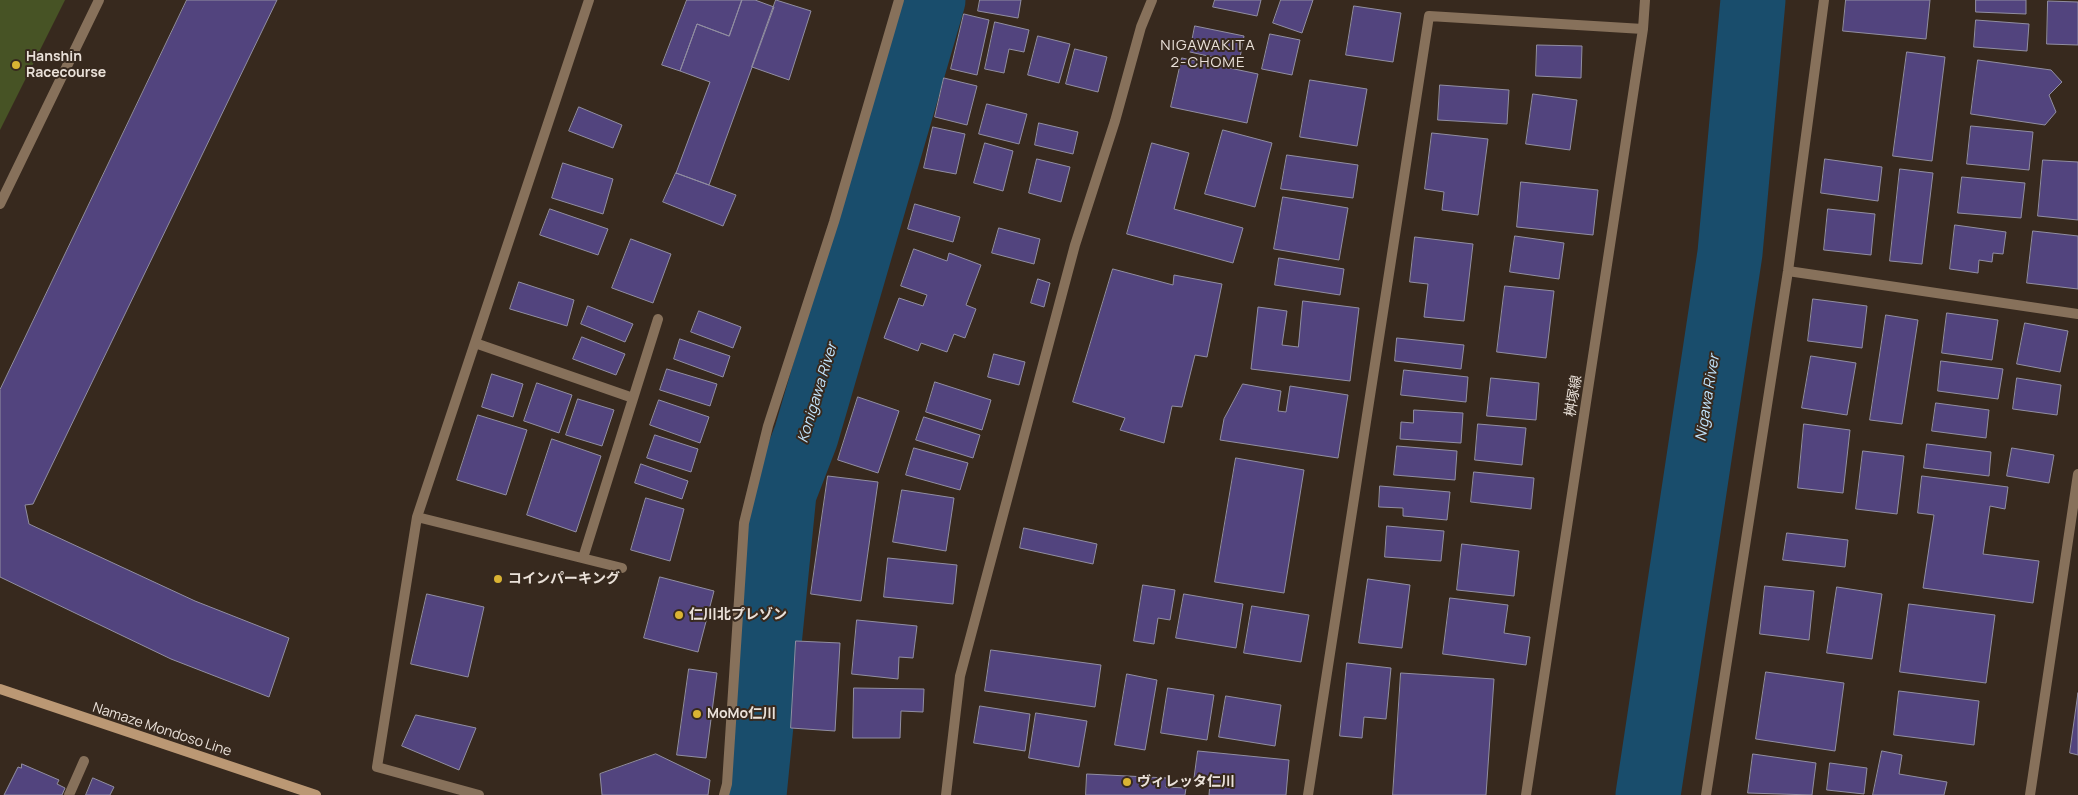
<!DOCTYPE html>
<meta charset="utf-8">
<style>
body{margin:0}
canvas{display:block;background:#37291e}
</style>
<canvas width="2078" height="795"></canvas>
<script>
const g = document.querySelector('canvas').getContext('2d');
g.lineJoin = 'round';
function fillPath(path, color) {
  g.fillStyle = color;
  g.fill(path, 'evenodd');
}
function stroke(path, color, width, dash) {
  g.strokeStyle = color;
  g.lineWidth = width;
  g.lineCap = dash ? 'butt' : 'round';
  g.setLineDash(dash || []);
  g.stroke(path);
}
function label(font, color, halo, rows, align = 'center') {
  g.font = font + ' Manrope,"Noto Sans JP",sans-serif';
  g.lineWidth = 4;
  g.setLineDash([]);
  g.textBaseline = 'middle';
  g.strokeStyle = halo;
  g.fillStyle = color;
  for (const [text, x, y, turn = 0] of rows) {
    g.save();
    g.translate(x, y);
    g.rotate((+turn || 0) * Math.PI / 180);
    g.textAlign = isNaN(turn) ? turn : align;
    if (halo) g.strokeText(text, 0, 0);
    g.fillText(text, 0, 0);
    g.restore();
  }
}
const green = new Path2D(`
 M 0,0 L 65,0 L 0,130 Z`);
const river = new Path2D(`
 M 754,795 L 784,493 L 806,436 L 933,0
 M 1648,795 L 1730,253 L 1753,0`);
const building = new Path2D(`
 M 187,0 L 277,0 L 33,504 L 25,505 L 29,524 L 195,601 L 289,638 L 269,697 L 171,659 L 0,577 L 0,390 Z
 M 687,0 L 742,0 L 729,36 L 697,24 L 680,71 L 662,65 Z
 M 742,0 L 755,0 L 774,7 L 709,185 L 676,173 L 710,82 L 680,71 L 697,24 L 729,36 Z
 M 776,0 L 811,11 L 789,80 L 752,67 Z
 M 980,0 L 1021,0 L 1018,18 L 978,11 Z
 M 1215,0 L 1261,0 L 1257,16 L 1213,7 Z
 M 1281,0 L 1313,0 L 1302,33 L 1273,23 Z
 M 1846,0 L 1930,0 L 1926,39 L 1843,31 Z
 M 1976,0 L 2026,0 L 2026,14 L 1976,12 Z
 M 2048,1 L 2078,2 L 2078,45 L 2047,44 Z
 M 1354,6 L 1401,13 L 1393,62 L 1346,55 Z
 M 964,14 L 989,20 L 977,75 L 951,69 Z
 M 1976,20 L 2029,24 L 2027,51 L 1974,47 Z
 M 995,22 L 1029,30 L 1024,52 L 1009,49 L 1004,73 L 985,69 Z
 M 1195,26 L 1244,36 L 1239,63 L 1190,52 Z
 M 1270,34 L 1300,40 L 1292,75 L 1262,69 Z
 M 1038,36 L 1070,44 L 1059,83 L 1028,75 Z
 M 1537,45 L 1582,46 L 1581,78 L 1536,76 Z
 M 1075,49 L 1107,57 L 1098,92 L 1066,84 Z
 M 1907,52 L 1945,57 L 1932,161 L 1893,156 Z
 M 1182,58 L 1258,74 L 1247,123 L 1171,107 Z
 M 1978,60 L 2051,70 L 2062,82 L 2049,95 L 2056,112 L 2045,125 L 1971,114 Z
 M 944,78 L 977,86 L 967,125 L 935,117 Z
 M 1310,80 L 1367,89 L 1357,146 L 1300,137 Z
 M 1440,85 L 1509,90 L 1507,124 L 1438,120 Z
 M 1533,94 L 1577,100 L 1570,150 L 1526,144 Z
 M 987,104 L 1027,114 L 1019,144 L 979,134 Z
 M 579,107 L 622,125 L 613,148 L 569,131 Z
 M 1039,123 L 1078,132 L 1073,154 L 1035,145 Z
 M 1971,126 L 2033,132 L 2029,170 L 1967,164 Z
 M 933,127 L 965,134 L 956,174 L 924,168 Z
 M 1223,130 L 1272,143 L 1255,207 L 1205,194 Z
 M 1432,133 L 1488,139 L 1478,215 L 1442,210 L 1444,192 L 1425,189 Z
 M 985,143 L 1013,151 L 1003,191 L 974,183 Z
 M 1152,143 L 1189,153 L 1174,209 L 1243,228 L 1233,263 L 1127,234 Z
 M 1287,155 L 1358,165 L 1353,198 L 1281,189 Z
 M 1037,159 L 1070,167 L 1061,202 L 1029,193 Z
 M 1825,159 L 1882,167 L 1878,201 L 1821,193 Z
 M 2043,160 L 2078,162 L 2078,220 L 2038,216 Z
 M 563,163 L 613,179 L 603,214 L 552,198 Z
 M 1900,169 L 1933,173 L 1922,264 L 1890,261 Z
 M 676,173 L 736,195 L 723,226 L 663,202 Z
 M 1962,177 L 2025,183 L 2021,218 L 1958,213 Z
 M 1521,182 L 1598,190 L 1593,235 L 1517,227 Z
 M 1283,197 L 1348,208 L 1339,260 L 1274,249 Z
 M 915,204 L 960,217 L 953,242 L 908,229 Z
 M 550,209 L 608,229 L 598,255 L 540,235 Z
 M 1828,209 L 1875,214 L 1871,255 L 1824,250 Z
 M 1955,225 L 2006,232 L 2003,254 L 1993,253 L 1992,262 L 1979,260 L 1978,273 L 1950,269 Z
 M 999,228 L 1040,239 L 1034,264 L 992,253 Z
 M 2033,231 L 2078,236 L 2078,289 L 2027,283 Z
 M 1515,236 L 1564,243 L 1559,279 L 1510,272 Z
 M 1415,237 L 1473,244 L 1464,321 L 1424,317 L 1428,284 L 1410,282 Z
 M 631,239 L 671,254 L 653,303 L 612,288 Z
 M 914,249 L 947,261 L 949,253 L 981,265 L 966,305 L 976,309 L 965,338 L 954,334 L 947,352 L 921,343 L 918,351 L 884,338 L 899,298 L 923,306 L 927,295 L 901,286 Z
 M 1279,258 L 1344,269 L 1340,295 L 1275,285 Z
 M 1113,269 L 1173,285 L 1174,275 L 1222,284 L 1207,357 L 1195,355 L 1182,407 L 1172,406 L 1164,443 L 1120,430 L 1125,418 L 1073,402 Z
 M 1038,279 L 1050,283 L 1044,307 L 1031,303 Z
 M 519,282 L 574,300 L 567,326 L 510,309 Z
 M 1505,286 L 1554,291 L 1546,358 L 1497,352 Z
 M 1813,299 L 1867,306 L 1862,348 L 1808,341 Z
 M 1303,301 L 1359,308 L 1350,381 L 1251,369 L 1258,307 L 1287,311 L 1282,345 L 1298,347 Z
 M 588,306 L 633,324 L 625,342 L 581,324 Z
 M 699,311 L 741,327 L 733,348 L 691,332 Z
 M 1947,313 L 1998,320 L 1992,360 L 1942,353 Z
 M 1886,315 L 1918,320 L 1902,424 L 1870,420 Z
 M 2025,323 L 2068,331 L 2060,372 L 2017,364 Z
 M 582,337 L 625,354 L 616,375 L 573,359 Z
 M 1397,338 L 1464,345 L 1461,369 L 1395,361 Z
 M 680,339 L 730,356 L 723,377 L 674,359 Z
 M 994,354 L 1025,362 L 1019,385 L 988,377 Z
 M 1811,356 L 1856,363 L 1847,415 L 1802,408 Z
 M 1941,361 L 2003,369 L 1998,399 L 1938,391 Z
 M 667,369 L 717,384 L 710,406 L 660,390 Z
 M 1404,370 L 1468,377 L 1466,402 L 1401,395 Z
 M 492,374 L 523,384 L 513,417 L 482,407 Z
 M 1491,378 L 1539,383 L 1536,420 L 1487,416 Z
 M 2017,378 L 2061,385 L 2057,415 L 2013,409 Z
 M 935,382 L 991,400 L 982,430 L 926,412 Z
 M 537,383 L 572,395 L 559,433 L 524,421 Z
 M 1243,384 L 1281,391 L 1278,411 L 1286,412 L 1290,386 L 1348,395 L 1338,458 L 1220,440 L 1224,419 Z
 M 858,397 L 899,411 L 878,473 L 838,460 Z
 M 578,399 L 614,410 L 602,446 L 566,435 Z
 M 659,400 L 709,417 L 700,443 L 650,425 Z
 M 1936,403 L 1989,410 L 1986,438 L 1932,431 Z
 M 1414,410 L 1463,413 L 1461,443 L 1400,439 L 1401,422 L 1413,423 Z
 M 478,415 L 527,430 L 506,495 L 457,480 Z
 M 924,417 L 980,435 L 973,458 L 916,440 Z
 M 1478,424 L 1526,428 L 1522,465 L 1475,460 Z
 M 1804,424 L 1850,430 L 1843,493 L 1798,488 Z
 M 655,435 L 698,449 L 691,472 L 647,458 Z
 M 552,439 L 601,456 L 576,532 L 527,515 Z
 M 1927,444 L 1991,452 L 1989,476 L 1924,468 Z
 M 1397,446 L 1457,451 L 1455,480 L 1394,475 Z
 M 914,448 L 968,463 L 960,490 L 906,475 Z
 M 2012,448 L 2054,455 L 2049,483 L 2007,476 Z
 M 1863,451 L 1904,456 L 1897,514 L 1856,509 Z
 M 1236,458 L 1304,470 L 1284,593 L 1215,582 Z
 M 641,464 L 688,481 L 682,499 L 635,483 Z
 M 1474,472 L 1534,478 L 1531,509 L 1471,502 Z
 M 828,476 L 878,482 L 861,601 L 811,594 Z
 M 1922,476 L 2008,487 L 2005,509 L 1990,506 L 1983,554 L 2039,561 L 2033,603 L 1923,588 L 1934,515 L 1918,513 Z
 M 1380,486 L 1450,492 L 1447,520 L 1403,516 L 1403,508 L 1379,507 Z
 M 902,490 L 954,498 L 946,551 L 893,542 Z
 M 646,498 L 684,509 L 670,561 L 631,550 Z
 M 1387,526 L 1444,531 L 1441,561 L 1385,557 Z
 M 1024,528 L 1097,544 L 1093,564 L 1020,548 Z
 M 1787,533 L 1848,540 L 1845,567 L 1783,560 Z
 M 1462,544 L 1519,551 L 1514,596 L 1457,590 Z
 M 888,558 L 957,565 L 953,604 L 884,597 Z
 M 660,577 L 714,591 L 698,652 L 644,638 Z
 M 1368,579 L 1410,585 L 1402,648 L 1359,643 Z
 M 1143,585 L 1175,590 L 1170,620 L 1158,618 L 1154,644 L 1134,641 Z
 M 1765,586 L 1814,591 L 1809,640 L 1760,634 Z
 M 1837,587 L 1882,594 L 1872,659 L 1827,653 Z
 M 427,594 L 484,607 L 468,677 L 411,664 Z
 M 1184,594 L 1243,604 L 1236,648 L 1176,638 Z
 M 1450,598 L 1508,605 L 1504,633 L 1530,637 L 1526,665 L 1443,654 Z
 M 1909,604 L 1995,615 L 1986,683 L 1900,672 Z
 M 1252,606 L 1309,615 L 1301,662 L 1244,653 Z
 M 857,620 L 917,626 L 913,658 L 899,657 L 898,679 L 852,674 Z
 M 796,641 L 840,643 L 835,731 L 791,728 Z
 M 991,650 L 1101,665 L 1095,707 L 985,691 Z
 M 1347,663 L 1391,668 L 1386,719 L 1364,717 L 1362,738 L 1340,736 Z
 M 689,669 L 717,673 L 706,758 L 677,755 Z
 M 1766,672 L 1844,683 L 1835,751 L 1756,739 Z
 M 1401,673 L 1494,679 L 1486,795 L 1393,795 Z
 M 1127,674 L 1157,680 L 1145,750 L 1115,745 Z
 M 854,688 L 924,689 L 923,712 L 901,711 L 900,738 L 853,738 Z
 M 1168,688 L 1214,695 L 1207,740 L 1161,733 Z
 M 1899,691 L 1979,701 L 1974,745 L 1894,735 Z
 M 2078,693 L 2078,755 L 2070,753 Z
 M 1226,696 L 1281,705 L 1275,746 L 1219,737 Z
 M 980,706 L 1030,714 L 1025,751 L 974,743 Z
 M 1036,713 L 1087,721 L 1079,767 L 1029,758 Z
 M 416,715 L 476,728 L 459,770 L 402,746 Z
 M 1198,751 L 1289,760 L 1286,795 L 1209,795 L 1210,783 L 1194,781 Z
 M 1882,751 L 1902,755 L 1899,774 L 1947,782 L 1944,795 L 1873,795 Z
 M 656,754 L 710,780 L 708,795 L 602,795 L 600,774 Z
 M 1753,754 L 1816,763 L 1812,795 L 1748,793 Z
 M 1830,763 L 1867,768 L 1864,794 L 1827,790 Z
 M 22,764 L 59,780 L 57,784 L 65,788 L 62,795 L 4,795 L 18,767 L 21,768 Z
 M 1087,774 L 1167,778 L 1166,787 L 1186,788 L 1185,795 L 1086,795 Z
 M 93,778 L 114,787 L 110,795 L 86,795 Z`);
const pedestrian = new Path2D(`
 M 724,795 L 727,784 L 744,523 L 768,426 L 834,222 L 899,0`);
const minor = new Path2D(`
 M 1788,271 L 2078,314
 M 475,343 L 633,398
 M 417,517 L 622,568
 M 583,558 L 658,319
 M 69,795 L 84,761
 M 479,795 L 377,767 L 417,517 L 589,0
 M 946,795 L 960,676 L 1075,245 L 1115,121 L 1141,27 L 1152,0
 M 1308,795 L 1429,16 L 1643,29
 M 1526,795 L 1643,29 L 1645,0
 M 1706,795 L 1788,271 L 1824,0
 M 2030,795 L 2078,474`);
const tertiary = new Path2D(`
 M 0,204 L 99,0`);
const secondary = new Path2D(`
 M 0,689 L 316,795`);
const markers = [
 [16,65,5,"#dab333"],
 [498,579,5,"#dab333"],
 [679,615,5,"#dab333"],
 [697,714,5,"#dab333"],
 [1127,782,5,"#dab333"]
];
const poiNames = [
 ["Hanshin",26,57],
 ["Racecourse",26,73],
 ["コインパーキング",508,579],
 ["仁川北プレゾン",689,615],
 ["MoMo仁川",707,714],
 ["ヴィレッタ仁川",1137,782]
];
const streetNames = [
 ["桝塚線",1574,396,-81],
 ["Namaze Mondoso Line",162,730,18]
];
const neighbourhoodNames = [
 ["NIGAWAKITA",1208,46],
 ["2-CHOME",1208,63]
];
const waterNames = [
 ["Konigawa River",818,393,-73],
 ["Nigawa River",1708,398,-81]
];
fillPath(green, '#475325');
stroke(river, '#194d6c', 65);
fillPath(building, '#52447e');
stroke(building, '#918ea1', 1);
stroke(pedestrian, '#87715b', 10);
stroke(minor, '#87715b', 10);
stroke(tertiary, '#87715b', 10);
stroke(secondary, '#bb9874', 10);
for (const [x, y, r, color] of markers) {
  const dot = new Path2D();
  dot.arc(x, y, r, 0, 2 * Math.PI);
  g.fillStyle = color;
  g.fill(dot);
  stroke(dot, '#37291e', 2);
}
label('bold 14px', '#eae1d9', '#37291e', poiNames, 'left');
label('14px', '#eae1d9', '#37291e', streetNames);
g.letterSpacing = '1px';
label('15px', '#eae1d9', '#37291e', neighbourhoodNames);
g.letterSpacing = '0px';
label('italic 15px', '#c3e6ff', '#37291e', waterNames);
</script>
